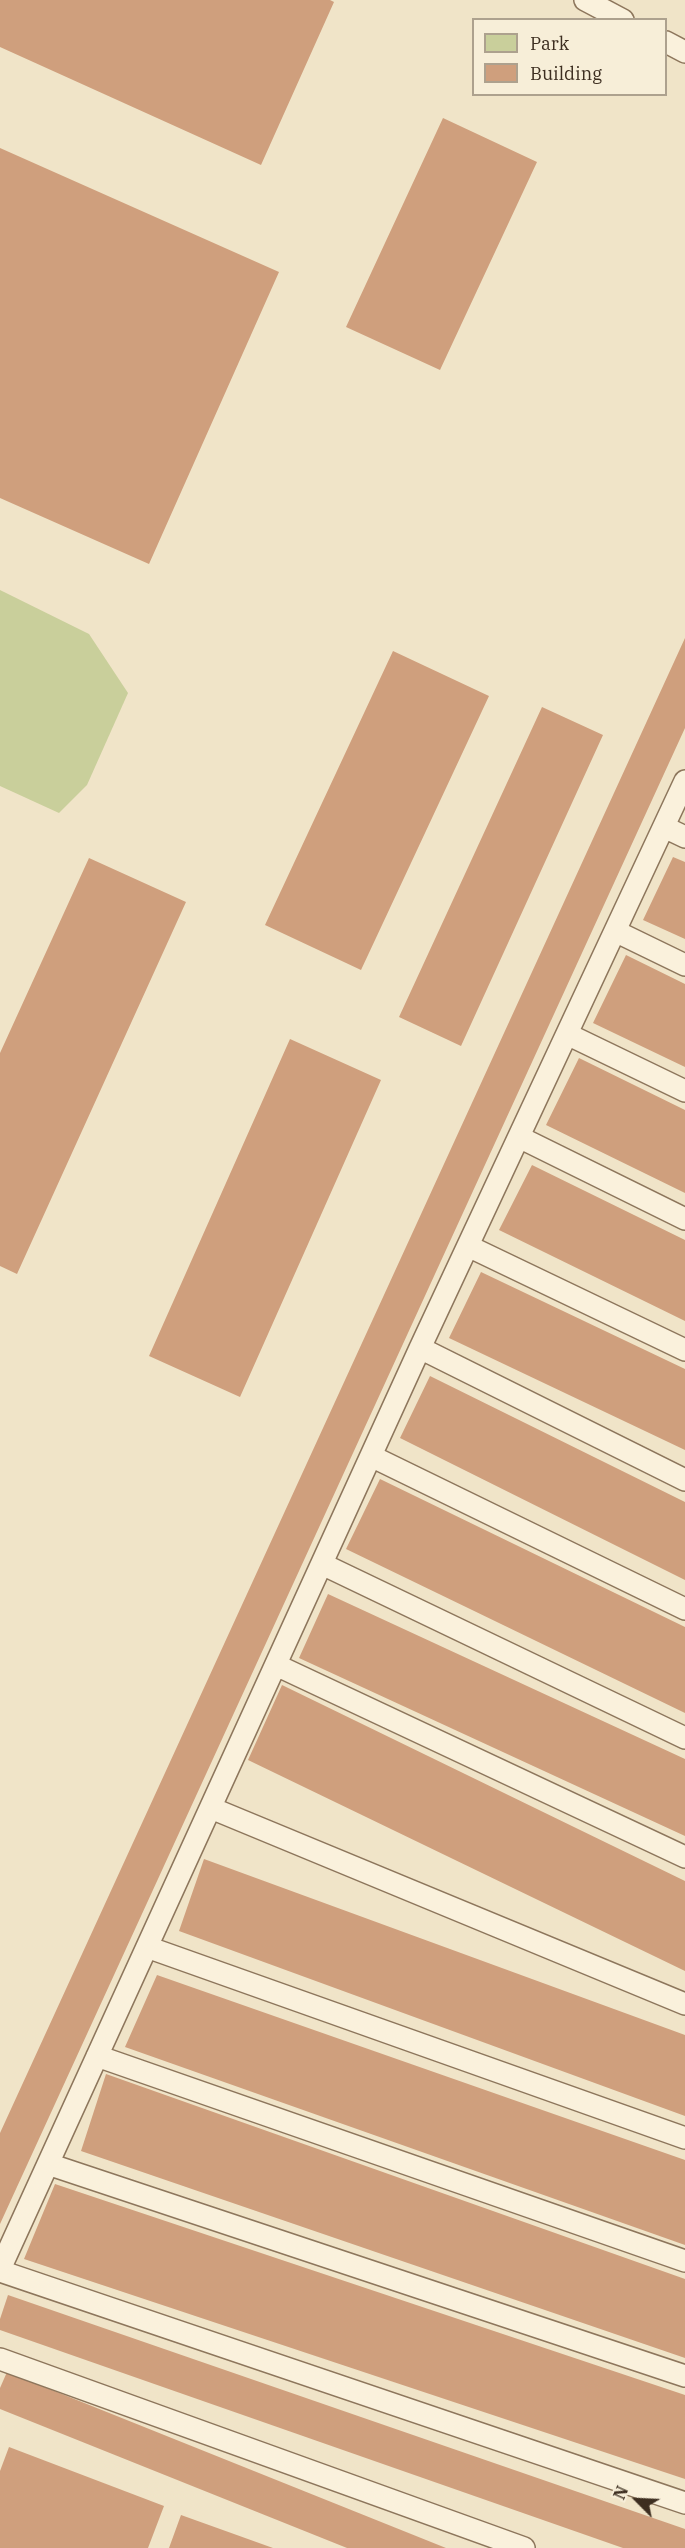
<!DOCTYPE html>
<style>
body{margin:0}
#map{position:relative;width:685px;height:2548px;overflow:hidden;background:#f0e4c8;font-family:"IBM Plex Serif",serif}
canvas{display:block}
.legend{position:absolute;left:472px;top:18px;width:195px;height:78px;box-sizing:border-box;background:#f7eed8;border:2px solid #ada18e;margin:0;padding:8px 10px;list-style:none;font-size:18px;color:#3d2e20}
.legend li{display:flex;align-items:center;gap:12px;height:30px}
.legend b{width:30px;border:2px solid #ada18e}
.north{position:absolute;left:607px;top:2470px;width:60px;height:60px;-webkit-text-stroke:4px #f7eed8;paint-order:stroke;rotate:294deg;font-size:16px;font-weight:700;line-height:24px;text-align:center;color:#3d2e20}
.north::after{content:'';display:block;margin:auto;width:21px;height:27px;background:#3d2e20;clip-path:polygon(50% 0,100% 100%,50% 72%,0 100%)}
</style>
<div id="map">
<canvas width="685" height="2548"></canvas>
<ul class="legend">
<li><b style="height:16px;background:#c9cf9b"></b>Park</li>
<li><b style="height:16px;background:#cf9f7d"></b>Building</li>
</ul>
<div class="north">N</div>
</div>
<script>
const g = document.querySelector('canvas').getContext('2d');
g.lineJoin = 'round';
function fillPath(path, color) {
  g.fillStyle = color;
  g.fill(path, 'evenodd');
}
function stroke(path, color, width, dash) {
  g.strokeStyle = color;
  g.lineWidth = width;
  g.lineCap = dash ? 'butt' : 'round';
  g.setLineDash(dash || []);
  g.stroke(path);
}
const green = new Path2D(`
 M 0,590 L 89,634 L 128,693 L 87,785 L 59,813 L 0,786 Z`);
const building = new Path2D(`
 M 0,0 L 330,0 L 334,2 L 261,165 L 0,47 Z
 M 443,118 L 537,162 L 440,370 L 346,327 Z
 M 0,148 L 279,272 L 149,564 L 0,498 Z
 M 685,638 L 685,728 L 0,2224 L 0,2133 Z
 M 393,651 L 489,696 L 361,970 L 265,925 Z
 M 542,707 L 603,735 L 461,1046 L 399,1017 Z
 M 673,857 L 685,862 L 685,939 L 643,920 Z
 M 89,858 L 186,902 L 17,1274 L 0,1266 L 0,1053 Z
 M 626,955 L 685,984 L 685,1067 L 593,1023 Z
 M 290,1039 L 381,1080 L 240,1397 L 149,1356 Z
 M 579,1058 L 685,1110 L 685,1193 L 546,1125 Z
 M 532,1165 L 685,1240 L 685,1321 L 499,1230 Z
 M 481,1272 L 685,1369 L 685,1450 L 449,1338 Z
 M 430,1376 L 685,1502 L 685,1580 L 400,1438 Z
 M 380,1479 L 685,1627 L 685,1713 L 346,1549 Z
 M 328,1594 L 685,1759 L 685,1836 L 299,1658 Z
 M 282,1685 L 685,1881 L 685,1971 L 248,1760 Z
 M 204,1859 L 685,2035 L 685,2116 L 179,1931 Z
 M 157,1975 L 685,2160 L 685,2245 L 125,2047 Z
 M 106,2074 L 685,2279 L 685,2358 L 81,2151 Z
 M 55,2184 L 685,2395 L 685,2479 L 24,2259 Z
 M 8,2295 L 685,2529 L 685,2548 L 623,2548 L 0,2330 L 0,2319 Z
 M 7,2372 L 446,2548 L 347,2548 L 0,2409 L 0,2388 Z
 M 9,2447 L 164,2506 L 148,2548 L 0,2548 L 0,2471 Z
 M 181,2515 L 273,2548 L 169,2548 Z`);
const service = new Path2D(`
 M 585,0 L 623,20
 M 666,42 L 685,52
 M 664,827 L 685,837
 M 615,931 L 685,965
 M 567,1034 L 685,1091
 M 519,1137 L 685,1219
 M 468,1246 L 685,1350
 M 420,1348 L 685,1480
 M 371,1456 L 685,1609
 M 322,1564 L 685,1738
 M 276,1665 L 685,1857
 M 211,1808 L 685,2004
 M 147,1947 L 685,2138
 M 97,2056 L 685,2261
 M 48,2164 L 685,2376
 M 0,2269 L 420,1348 L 685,781
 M 0,2271 L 685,2503
 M 0,2359 L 524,2548`);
fillPath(green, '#c9cf9b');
fillPath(building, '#cf9f7d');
stroke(service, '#8d765c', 24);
stroke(service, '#faf1dc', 21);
</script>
